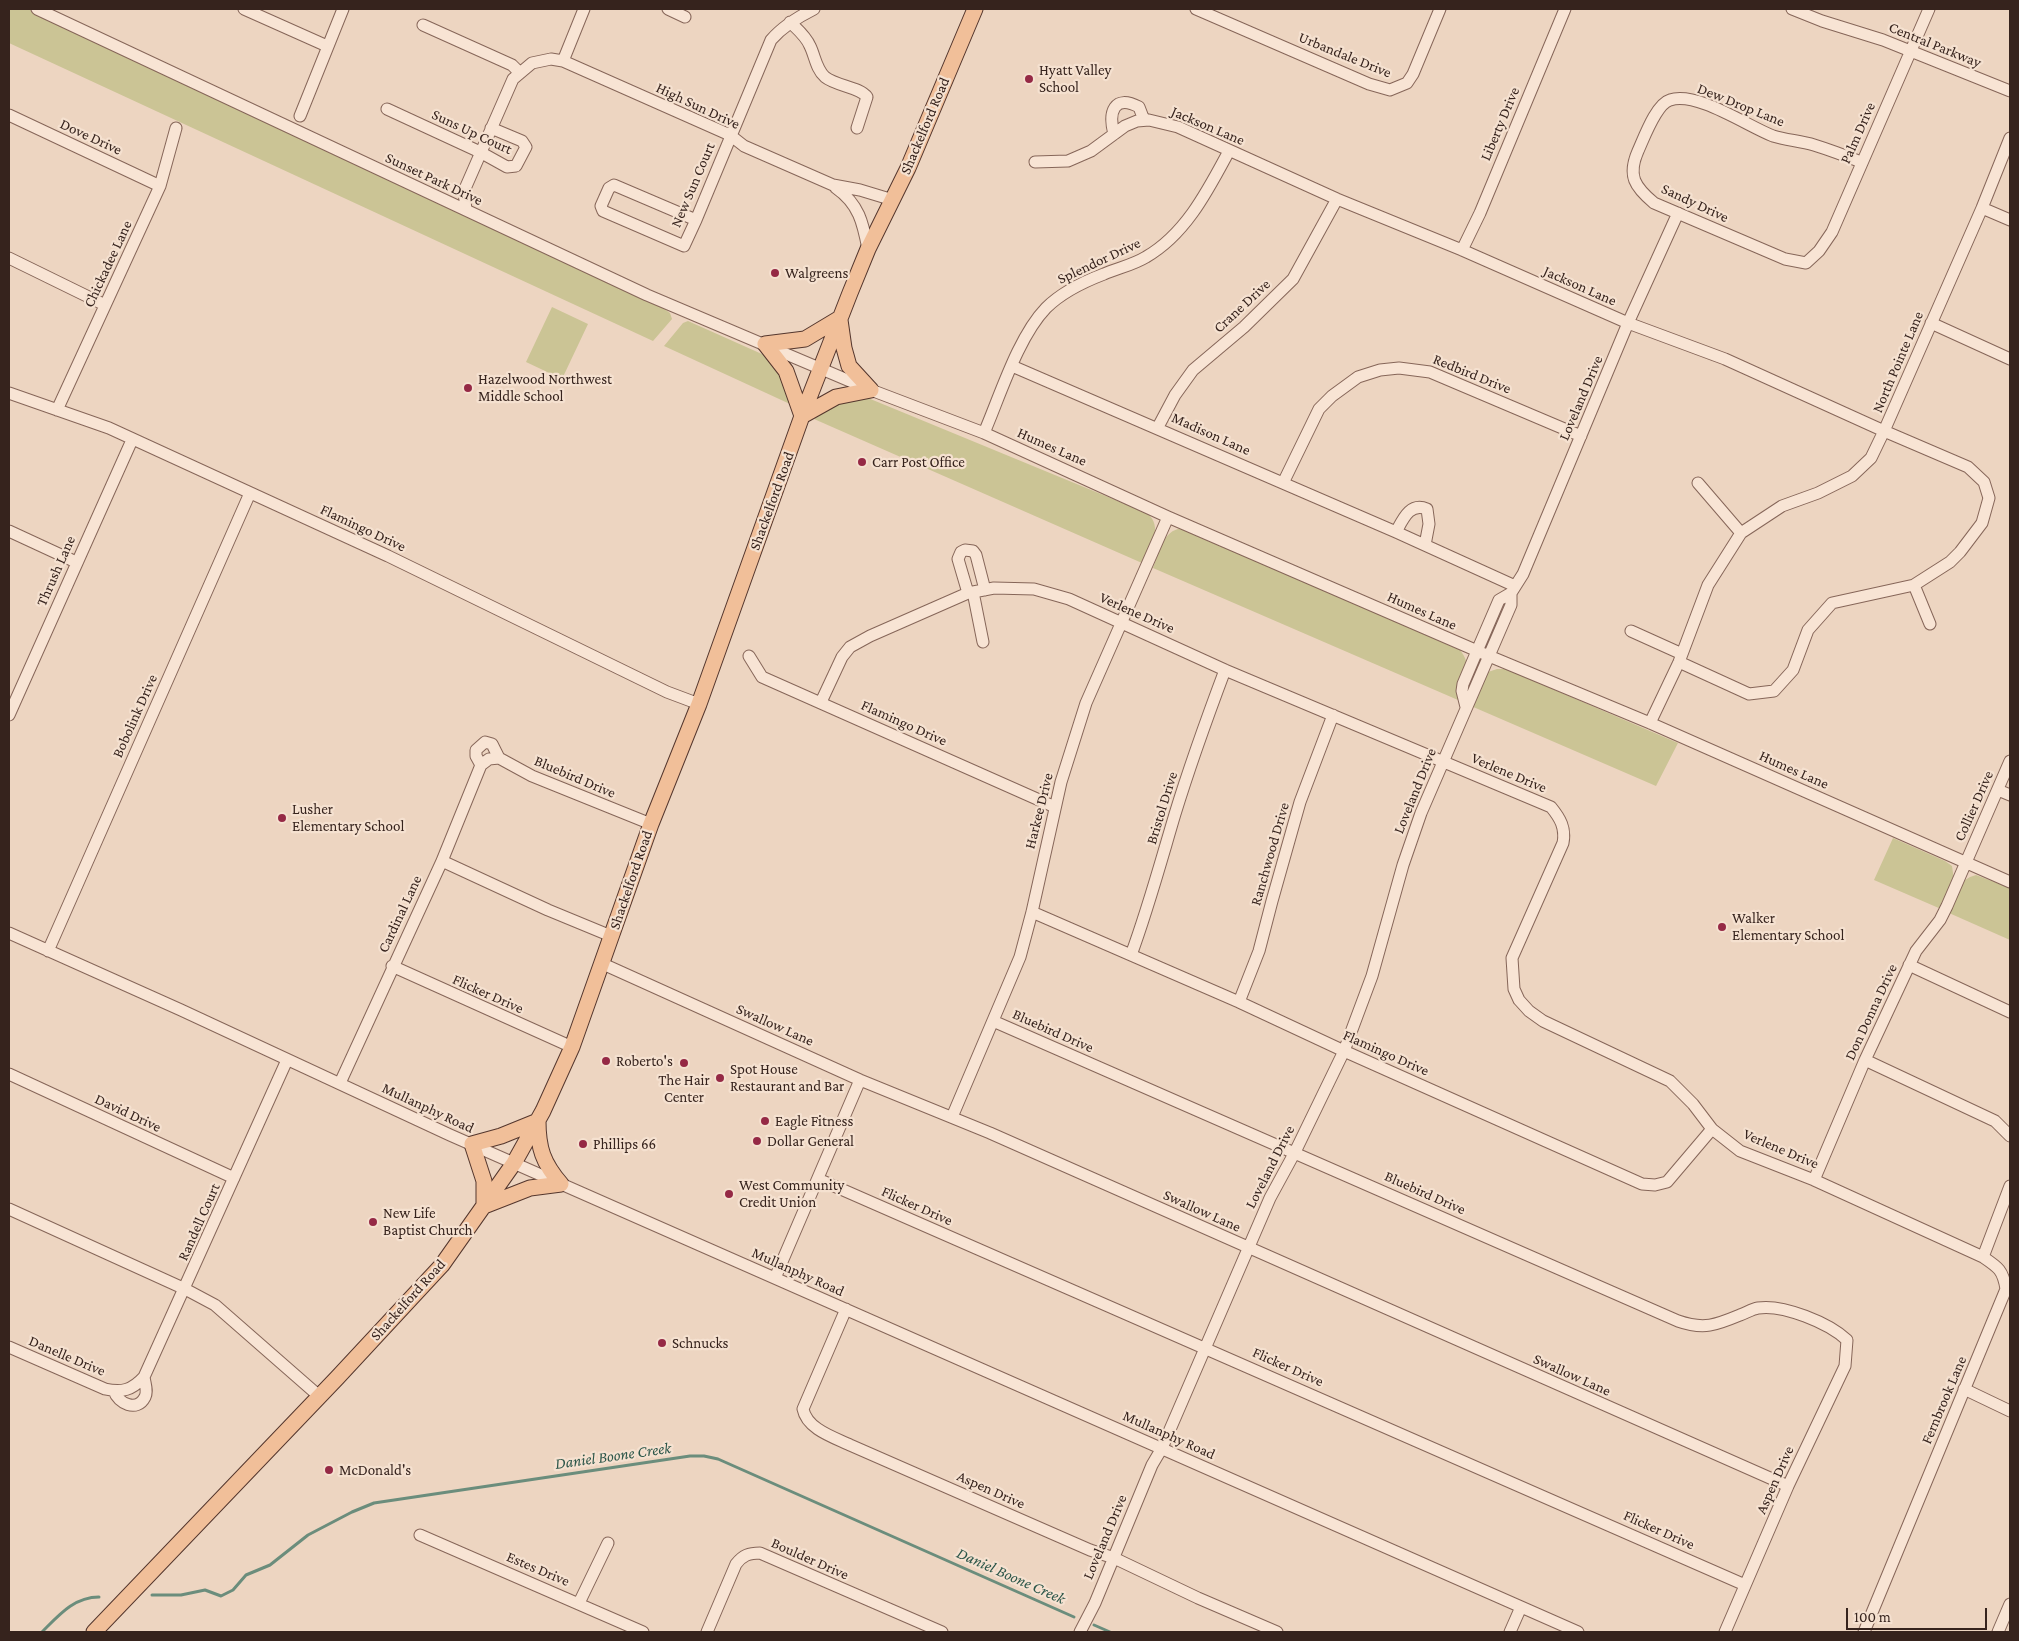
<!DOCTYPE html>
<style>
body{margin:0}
#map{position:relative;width:2019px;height:1641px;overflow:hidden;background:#edd5c1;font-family:"Crimson Pro",serif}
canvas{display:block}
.frame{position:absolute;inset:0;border:10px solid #36231d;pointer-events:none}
.scale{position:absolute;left:1846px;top:1608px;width:141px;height:22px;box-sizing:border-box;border:2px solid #36231d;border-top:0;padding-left:6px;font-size:15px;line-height:18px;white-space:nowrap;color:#36231d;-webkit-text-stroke:4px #f5e1d0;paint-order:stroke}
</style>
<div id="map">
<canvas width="2019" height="1641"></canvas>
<div class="frame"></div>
<div class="scale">100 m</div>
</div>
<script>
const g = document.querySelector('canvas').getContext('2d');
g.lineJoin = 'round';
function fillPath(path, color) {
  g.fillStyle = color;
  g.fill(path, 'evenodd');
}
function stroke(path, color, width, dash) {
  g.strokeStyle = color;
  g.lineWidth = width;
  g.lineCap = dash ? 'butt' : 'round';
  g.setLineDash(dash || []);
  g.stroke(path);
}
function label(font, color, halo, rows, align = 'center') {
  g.font = font + ' "Crimson Pro",serif';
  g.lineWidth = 4.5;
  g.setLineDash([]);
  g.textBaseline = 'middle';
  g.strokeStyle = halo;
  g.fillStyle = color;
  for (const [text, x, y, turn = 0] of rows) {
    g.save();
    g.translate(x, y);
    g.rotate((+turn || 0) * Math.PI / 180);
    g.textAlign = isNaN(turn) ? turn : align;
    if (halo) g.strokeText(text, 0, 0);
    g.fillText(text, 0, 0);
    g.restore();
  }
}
const green = new Path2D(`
 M 9,9 L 29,9 L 663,308 L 670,313 L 672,319 L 653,341 L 9,43 Z
 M 552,307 L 588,324 L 562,379 L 526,362 Z
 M 688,321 L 773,359 L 783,369 L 790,404 L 664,346 L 683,323 Z
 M 868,398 L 1147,513 C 1164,527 1150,547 1142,563 L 814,419 L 827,406 Z
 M 1182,528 L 1460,650 C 1473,667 1463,670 1459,687 C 1458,691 1458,696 1458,700 L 1153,568 C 1160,551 1162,531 1182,528 Z
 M 1497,669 L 1506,669 L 1678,743 L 1656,786 L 1471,706 L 1488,672 Z
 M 1893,838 L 1945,861 L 1952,866 L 1954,880 L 1941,909 L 1874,880 Z
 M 1976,875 L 2010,888 L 2010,940 L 1949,913 L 1965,880 L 1970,877 Z`);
const stream = new Path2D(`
 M 152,1595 L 181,1595 L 205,1590 L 221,1596 L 233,1590 L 246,1575 L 270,1565 L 308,1535 L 352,1512 L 374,1503 L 690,1456 L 704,1456 L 718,1459 L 1074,1617
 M 1094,1625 L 1110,1632
 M 42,1632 C 59,1615 74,1597 99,1597`);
const minor = new Path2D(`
 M 37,9 L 647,295 L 871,390 L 984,433 L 1168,517 L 1489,656 L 1650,723 L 2010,882
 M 244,9 L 327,46
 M 668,9 L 685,17
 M 1196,9 L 1369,84 L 1390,90 L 1407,83 L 1413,74 L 1440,9
 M 1792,9 L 1822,21 L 1883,40 L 2010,91
 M 790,22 C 797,29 806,36 810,46 C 815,56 816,69 825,77 C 836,86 860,87 867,97 L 857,128
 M 423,25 L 512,65 L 520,73
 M 563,61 L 584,9
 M 387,109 L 480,152 L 507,167 L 516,166 L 526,147 L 522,141 L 491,128
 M 9,115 L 160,186
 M 300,116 L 343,9
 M 1114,134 C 1108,112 1114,94 1139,107 L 1144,120
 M 1035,162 L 1068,161 L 1091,151 L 1125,126 L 1137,121 L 1149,120 L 1178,127 L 1337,199 L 1462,250 L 1628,323 L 1725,359 L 1884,431 L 1968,467 L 1984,482 L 1989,498 L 1982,523 L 1960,552 L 1950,562 L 1914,585 L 1832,603 L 1808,630 L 1793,670 L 1774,691 L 1749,694 L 1679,662
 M 1861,162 C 1846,156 1830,150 1814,145 C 1801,141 1786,140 1773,136 C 1747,126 1697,91 1670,100 C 1656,104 1644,138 1638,151 C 1627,176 1635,187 1654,203 L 1785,259 L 1806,263 L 1819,251 L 1832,232 L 1929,9
 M 836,188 C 859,204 863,223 868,249
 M 1982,208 L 2010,220
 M 466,210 L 464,191 L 513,79 L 532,63 L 551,59 L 563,61 L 730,135 L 744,146 L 833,185 L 860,190 L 893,200
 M 696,220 L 614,185 L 609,188 L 601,206 L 603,211 L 684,246 L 696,220 L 771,40 C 783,26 798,17 814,9
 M 1462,250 L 1480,213 L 1565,9
 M 9,258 L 105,305
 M 1931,323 L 2010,359
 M 1012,366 L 1396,532 L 1515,586
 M 9,393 L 109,428 L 388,556 L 667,692 L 699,704
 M 57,410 L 160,186 L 176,128
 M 1158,427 L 1175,395 L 1193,370 L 1244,327 L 1293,279 L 1337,199
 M 984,433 C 1000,396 1018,337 1046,308 C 1062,292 1083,282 1104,274 C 1118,268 1133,265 1146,257 C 1186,234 1208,190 1229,151
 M 1283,483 L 1319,409 L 1332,396 L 1358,377 L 1380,370 L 1399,368 L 1430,372 L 1581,436
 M 1698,483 L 1741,533
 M 9,531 L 76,562
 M 1396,532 C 1403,519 1410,502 1427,509 L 1429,524 L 1425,545
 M 1914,585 L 1930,624
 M 973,592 L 983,642
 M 968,593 L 958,559 L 961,552 L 965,550 L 973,551 L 976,555 L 985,590
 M 1631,631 L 1682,654
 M 749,656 L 762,677 L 1055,807
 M 821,702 L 842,657 L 850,647 L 870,636 L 968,593 L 994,588 L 1034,589 L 1069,599 L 1225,670 L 1551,807 C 1560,818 1566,828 1563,843 L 1512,958 L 1514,989 L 1519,1000 L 1529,1011 L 1543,1021 L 1670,1081 L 1693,1104 L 1712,1129 L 1740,1151 L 1814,1180 L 1983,1257 C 1998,1267 2003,1270 2006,1289 L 1864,1632
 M 1466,707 L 1462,691 L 1463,684 L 1477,651 L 1499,600 L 1511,593 L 1523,574 L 1628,323 L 1678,213
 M 9,715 L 132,440
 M 1650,723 L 1679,662 L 1708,585 L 1741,533 L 1782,506 L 1818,493 L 1852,476 L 1871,458 L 1884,431 L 1982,208 L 2010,138
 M 481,765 L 476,756 L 476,750 L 485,742 L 492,744 L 499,758
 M 1998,790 L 2010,795
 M 442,861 L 548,910 L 611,936
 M 1032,912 L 1239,1002 L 1344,1051 L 1642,1184 L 1655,1185 L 1667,1182 L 1712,1129
 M 9,933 L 181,1010 L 450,1135 L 1578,1632
 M 48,951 L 250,493
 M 1131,955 C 1148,909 1161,861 1175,814 C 1190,765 1207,718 1225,670
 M 603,964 L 860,1080 L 990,1133 L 1788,1486
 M 1909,965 L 2010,1012
 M 392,966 L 572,1047
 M 1239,1002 L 1259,951 L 1272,901 L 1300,802 L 1333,715
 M 993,1021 L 1678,1321 C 1704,1330 1716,1325 1740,1315 C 1746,1313 1752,1309 1758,1308 C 1783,1304 1829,1323 1847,1340 L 1845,1366 L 1788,1486 L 1725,1632
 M 1865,1060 L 1995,1121 L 2010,1136
 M 9,1074 L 234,1178
 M 340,1083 L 442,861 L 481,765 L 489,759 L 499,758 L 532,776 L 651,824
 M 952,1117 L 1020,957 L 1032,912 L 1061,782 L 1086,703 L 1168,517
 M 818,1179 L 1745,1585
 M 1814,1180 L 1865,1060 L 1916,951 L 1940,920 L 1947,906 L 2010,761
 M 9,1209 L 185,1289 L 215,1305 L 319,1396
 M 1983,1257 L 2010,1186
 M 775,1278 L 860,1080
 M 846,1309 L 803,1409 C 807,1429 833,1437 850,1445 L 1090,1550 L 1114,1558 L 1198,1598 L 1277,1632
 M 9,1347 L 105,1389 C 122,1393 132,1390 144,1377 L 287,1060
 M 1964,1389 L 2010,1411
 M 114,1391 C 118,1403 137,1413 145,1397 C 148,1391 145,1384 144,1377
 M 420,1535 L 643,1632
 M 579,1603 L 608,1543
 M 707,1632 L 736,1564 C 743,1555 749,1553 760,1553 L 942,1632
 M 1080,1632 L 1095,1603 L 1152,1465 L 1162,1448 L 1270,1198 L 1295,1152 L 1344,1051 L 1372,976 L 1403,865 L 1421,813 L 1511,605 L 1511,593
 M 1510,1632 L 1521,1607
 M 1998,1632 L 2010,1604`);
const major = new Path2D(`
 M 840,320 L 844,348 L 849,366 L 871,390
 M 765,344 L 786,371 L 802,416
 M 765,344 L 805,339 L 840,318
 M 802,416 L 836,397 L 871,390
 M 538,1121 C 538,1148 543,1163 561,1184
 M 484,1206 L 484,1181 L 472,1144 L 501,1136 L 538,1121
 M 484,1206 L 530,1188 L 561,1184
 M 94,1632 L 337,1378 L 442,1265 L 514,1163 L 543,1111 L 572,1047 L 651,824 L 699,704 L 802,416 L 850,293 L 868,249 L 908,168 L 975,9`);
const markers = [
 [1029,79,5,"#952945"],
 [775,273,5,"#952945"],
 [468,388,5,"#952945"],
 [862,462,5,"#952945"],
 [282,818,5,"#952945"],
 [1722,927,5,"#952945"],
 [606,1061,5,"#952945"],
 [684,1063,5,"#952945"],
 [720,1078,5,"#952945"],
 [765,1121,5,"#952945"],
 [757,1141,5,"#952945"],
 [583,1144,5,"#952945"],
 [729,1194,5,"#952945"],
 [373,1222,5,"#952945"],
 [662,1343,5,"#952945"],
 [329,1470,5,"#952945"]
];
const streetNames = [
 ["Central Parkway",1935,45,22],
 ["Urbandale Drive",1345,55,22],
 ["Dew Drop Lane",1741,105,22],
 ["High Sun Drive",698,106,25],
 ["Liberty Drive",1500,124,-67],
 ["Shackelford Road",925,126,-67],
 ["Jackson Lane",1208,126,23],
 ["Suns Up Court",472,132,25],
 ["Palm Drive",1858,133,-66],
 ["Dove Drive",91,137,25],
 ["Sunset Park Drive",434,179,25],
 ["New Sun Court",693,185,-67],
 ["Sandy Drive",1695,203,25],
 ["Splendor Drive",1099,261,-25],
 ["Chickadee Lane",108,264,-65],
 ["Jackson Lane",1580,286,24],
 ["Crane Drive",1242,306,-43],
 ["North Pointe Lane",1898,362,-67],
 ["Redbird Drive",1472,374,22],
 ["Loveland Drive",1581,398,-67],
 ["Madison Lane",1211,434,24],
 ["Humes Lane",1052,447,24],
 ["Shackelford Road",772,501,-70],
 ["Flamingo Drive",363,528,25],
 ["Thrush Lane",56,571,-66],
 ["Humes Lane",1422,611,24],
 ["Verlene Drive",1137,613,24],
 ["Bobolink Drive",135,716,-66],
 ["Flamingo Drive",904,723,24],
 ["Humes Lane",1794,770,24],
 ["Verlene Drive",1509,773,23],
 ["Bluebird Drive",575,777,23],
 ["Loveland Drive",1415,791,-68],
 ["Collier Drive",1974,806,-66],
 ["Bristol Drive",1162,808,-73],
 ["Harkee Drive",1039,811,-76],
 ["Ranchwood Drive",1270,854,-74],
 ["Shackelford Road",631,880,-71],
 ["Cardinal Lane",400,914,-65],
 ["Flicker Drive",488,994,24],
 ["Don Donna Drive",1871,1012,-65],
 ["Swallow Lane",775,1025,24],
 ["Bluebird Drive",1053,1031,24],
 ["Flamingo Drive",1386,1053,24],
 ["Mullanphy Road",428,1108,25],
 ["David Drive",128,1113,25],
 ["Verlene Drive",1781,1149,23],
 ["Loveland Drive",1270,1167,-63],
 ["Bluebird Drive",1425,1193,24],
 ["Flicker Drive",917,1206,24],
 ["Swallow Lane",1202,1211,24],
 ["Randell Court",199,1222,-66],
 ["Mullanphy Road",798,1272,24],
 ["Shackelford Road",408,1300,-48],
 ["Danelle Drive",67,1356,23],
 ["Flicker Drive",1288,1367,24],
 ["Swallow Lane",1572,1375,24],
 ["Fernbrook Lane",1944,1400,-67],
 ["Mullanphy Road",1169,1435,24],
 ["Aspen Drive",1775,1480,-66],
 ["Aspen Drive",991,1490,24],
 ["Flicker Drive",1659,1530,24],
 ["Loveland Drive",1105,1537,-67],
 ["Boulder Drive",810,1559,24],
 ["Estes Drive",538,1569,23]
];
const poiNames = [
 ["Hyatt Valley",1039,70],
 ["School",1039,87],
 ["Walgreens",785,273],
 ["Hazelwood Northwest",478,379],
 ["Middle School",478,396],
 ["Carr Post Office",872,462],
 ["Lusher",292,809],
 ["Elementary School",292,826],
 ["Walker",1732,918],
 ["Elementary School",1732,935],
 ["Roberto's",616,1061],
 ["Spot House",730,1069],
 ["Restaurant and Bar",730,1086],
 ["The Hair",684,1080,"center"],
 ["Center",684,1097,"center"],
 ["Eagle Fitness",775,1121],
 ["Dollar General",767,1141],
 ["Phillips 66",593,1144],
 ["West Community",739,1185],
 ["Credit Union",739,1202],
 ["New Life",383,1213],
 ["Baptist Church",383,1230],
 ["Schnucks",672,1343],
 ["McDonald's",339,1470]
];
const waterNames = [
 ["Daniel Boone Creek",613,1456,-8],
 ["Daniel Boone Creek",1011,1576,24]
];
fillPath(green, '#cbc495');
stroke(stream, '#6b8d7c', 3);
stroke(minor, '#866659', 13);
stroke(major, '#54362d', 17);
stroke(minor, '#f8e4d4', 11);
stroke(major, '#f1bf99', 15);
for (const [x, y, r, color] of markers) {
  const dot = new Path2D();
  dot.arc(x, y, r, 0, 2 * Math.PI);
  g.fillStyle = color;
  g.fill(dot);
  stroke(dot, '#f5e1d0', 2);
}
label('15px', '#36231d', '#f5e1d0', streetNames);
label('15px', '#36231d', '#f5e1d0', poiNames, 'left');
label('italic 16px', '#2c5649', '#f5e1d0', waterNames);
</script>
